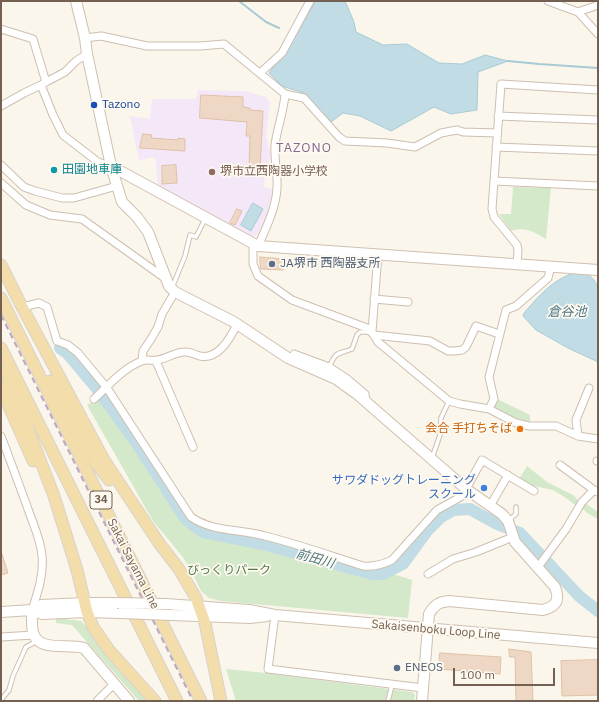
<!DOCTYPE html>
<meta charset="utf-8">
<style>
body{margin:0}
#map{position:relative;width:599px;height:702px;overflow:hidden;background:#fbf6eb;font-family:"IBM Plex Sans",sans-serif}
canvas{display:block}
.frame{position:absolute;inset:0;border:2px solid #746050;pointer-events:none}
.scale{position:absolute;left:453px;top:668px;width:102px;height:18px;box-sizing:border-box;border:2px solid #746050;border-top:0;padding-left:5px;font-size:12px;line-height:14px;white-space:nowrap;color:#746050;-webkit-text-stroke:3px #fefaf1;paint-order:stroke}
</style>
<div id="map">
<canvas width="599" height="702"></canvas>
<div class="frame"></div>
<div class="scale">100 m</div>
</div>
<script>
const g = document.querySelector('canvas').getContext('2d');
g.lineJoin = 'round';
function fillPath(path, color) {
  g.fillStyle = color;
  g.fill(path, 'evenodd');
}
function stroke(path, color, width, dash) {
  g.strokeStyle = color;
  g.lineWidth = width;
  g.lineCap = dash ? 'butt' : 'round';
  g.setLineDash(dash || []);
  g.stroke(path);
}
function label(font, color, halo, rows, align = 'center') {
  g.font = font + ' "IBM Plex Sans","Noto Sans JP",sans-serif';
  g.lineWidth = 3.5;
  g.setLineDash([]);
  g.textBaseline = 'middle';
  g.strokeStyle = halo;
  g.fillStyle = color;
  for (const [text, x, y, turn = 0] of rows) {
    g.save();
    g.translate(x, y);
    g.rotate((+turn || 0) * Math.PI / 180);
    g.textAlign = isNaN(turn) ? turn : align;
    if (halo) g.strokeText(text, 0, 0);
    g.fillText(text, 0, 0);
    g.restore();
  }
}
const education = new Path2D(`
 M 198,90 L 244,91 L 266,97 L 270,103 L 266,136 L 271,156 L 263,186 L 273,190 L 266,217 L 257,235 L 252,237 L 158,185 L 155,157 L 139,160 L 130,116 L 150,119 L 152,99 L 196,99 Z`);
const green = new Path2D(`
 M 513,187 L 551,188 L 546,239 C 534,232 526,226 511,231 L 499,214 L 511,214 Z
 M 100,397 L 184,524 L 205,536 L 259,546 L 368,576 L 381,577 L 393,574 L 412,580 L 408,618 L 221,601 L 209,598 L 201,591 L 191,570 L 182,556 L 153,521 L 87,405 Z
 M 497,399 L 530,415 L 530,423 L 517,420 L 492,409 Z
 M 527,466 L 547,482 L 573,495 L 579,501 L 575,505 L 566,498 L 553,490 L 529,485 L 519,479 Z
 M 585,503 L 598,512 L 598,519 L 587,513 L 582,508 Z
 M 56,618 L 81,621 L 150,701 L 139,701 L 72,625 L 56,623 Z
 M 226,669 L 266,673 L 412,692 L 415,695 L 414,701 L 236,701 Z`);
const water = new Path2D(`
 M 316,1 L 345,1 L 354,22 L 356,32 L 383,45 L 407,44 L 439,63 L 462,64 L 485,55 L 508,61 L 478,72 L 477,110 L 451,114 L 434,107 L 391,131 L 360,116 L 343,113 L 331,122 L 304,93 L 282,86 L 269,73 L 294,39 Z
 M 253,203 L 263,209 L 251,231 L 241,225 Z
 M 574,273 C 588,274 591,273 598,287 L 598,362 L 568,348 L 536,330 L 523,316 L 524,313 C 538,297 553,279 574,273 Z`);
const stream = new Path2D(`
 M 239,1 L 266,22 L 279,28
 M 508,61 L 539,64 L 598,68`);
const river = new Path2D(`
 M 60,348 L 67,353 L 98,390 L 136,442 L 185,518 L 193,525 L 203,532 L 263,544 L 372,574 L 383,574 L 403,564 L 427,531 L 441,517 L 453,510 L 470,509 L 497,524 L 520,533 L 579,596 L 598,611`);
const building = new Path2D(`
 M 201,95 L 243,97 L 243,107 L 250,108 L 250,110 L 263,111 L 260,170 L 258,170 L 257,171 L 249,171 L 250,136 L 246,136 L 247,122 L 200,118 Z
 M 143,134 L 152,135 L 151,138 L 178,140 L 178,138 L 185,139 L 185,151 L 140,148 Z
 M 176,165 L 177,183 L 162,184 L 162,166 Z
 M 237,209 L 242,211 L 235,225 L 230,223 Z
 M 260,257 L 284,259 L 283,270 L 261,269 Z
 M 1,554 L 2,554 L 8,573 L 1,575 Z
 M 509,649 L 531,652 L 533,701 L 516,701 L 515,657 L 510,657 Z
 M 440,653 L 501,657 L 500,674 L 439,669 Z
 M 598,660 L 598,695 L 562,696 L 561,661 Z`);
const lane = new Path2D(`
 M 171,285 L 174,283 L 185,256 L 190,235 L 196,237 L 205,219
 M 329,367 C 337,350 337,355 352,349 L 357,335 L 360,332 L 370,332
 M 432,458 L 440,435 L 441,418 L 449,401
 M 508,521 L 516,514 L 516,507
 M 1,700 L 9,690 L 13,676 L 26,647 L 37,641
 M 388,701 L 392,685`);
const street = new Path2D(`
 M 548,1 L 578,12 L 598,5
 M 578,12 L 598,34
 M 1,29 L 33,39 L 46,82 L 41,85 L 53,115 L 63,135 L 98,162 L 111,166
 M 85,38 L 101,36 L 147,46 L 200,46 L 224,44 L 285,94 L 304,98 L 339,137 L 345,141 L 387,143 L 415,147 L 441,133 L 457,130 L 463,132 L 497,133
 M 260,73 L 282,53 L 310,1
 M 46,82 L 65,72 L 76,61 L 87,54
 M 1,106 L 24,93 L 41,85
 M 498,116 L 598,120
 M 496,147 L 598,151
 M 1,165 L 24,187 L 35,191 L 62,198 L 74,198 L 117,186
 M 494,181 L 598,186
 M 1,183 L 26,205 L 50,215 L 82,219 L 166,279
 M 253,244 L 253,264 L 258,276 L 292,300 L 367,328 L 374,335 L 378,342 L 449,401 L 460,404 L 489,409 L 516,423 L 529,426 L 556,426 L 578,436 L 598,439
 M 258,246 C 266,228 276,208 277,188 C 278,174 274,159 275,145 C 277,128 284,111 285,94
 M 517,264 L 518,250 L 517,245 L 494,217 L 492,209 L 501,84 L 598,90
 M 374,299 L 408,302
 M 22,307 L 39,303 L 47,307 L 57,341 L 68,345 L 78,353 L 107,388 L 191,517 C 212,532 241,529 265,536 C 298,544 331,556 363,566 C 374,567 382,565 392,560 L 437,510 L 464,495 L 468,490
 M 372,332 L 378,254
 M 374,335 L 430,341 L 448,351 L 455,351 L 462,350 L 466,347 L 476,326 L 499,334
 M 292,359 L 294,354 L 329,367 L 346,378 L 365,394 L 366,402
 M 142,361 L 143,351 L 151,339 L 158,327 L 162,314 L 175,292
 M 156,361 L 193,447
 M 94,399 C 108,386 123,368 142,361 C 147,359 152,361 157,360 C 167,359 176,351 186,352 C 191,352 195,355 200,356 C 218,360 231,337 237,324
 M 489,409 L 494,399 L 489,377 L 506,310 L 516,306 L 548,278 L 551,266
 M 1,436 C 10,460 19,484 28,509 C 33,524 41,540 42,556 C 44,574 38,592 32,610
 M 578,436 L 576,420 L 589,388
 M 597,461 L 598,461
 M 560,465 L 594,490
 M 466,489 L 482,460 L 534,491
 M 490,506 L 508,475
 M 538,567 L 566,529 L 582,502 L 594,490 L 598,492
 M 428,574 L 453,559 L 476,552 L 513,537
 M 275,615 L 268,669 L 423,688
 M 1,637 L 33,635
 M 97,701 L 114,684`);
const secondary = new Path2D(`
 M 76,1 L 85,38 L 87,54 L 111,166 L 122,202 L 137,217 L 148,232 L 169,286 L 175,292 L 234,322 L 288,358 L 336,379 L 357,394 L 466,489 L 502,514 L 508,521 L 515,542 L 555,587 C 560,600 557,606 543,610 L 449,601 C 439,602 434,605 429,614 L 422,701
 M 111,166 L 258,246 L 598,270
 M 166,604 L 249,610 L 275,615 L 598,643
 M 32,610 C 32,617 31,629 34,635 C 41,652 69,643 84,648 L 129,701
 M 32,610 L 41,605 L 85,603 L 117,603
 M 1,612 L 32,610 L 42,614 L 87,612 L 121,613
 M 171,615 L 250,618 L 267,616`);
const primary = new Path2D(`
 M 1,265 L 21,305 L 104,460 L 159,543 L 179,569 L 196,598 L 205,623 L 221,701
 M 1,298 L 201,701
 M 1,348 L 177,701
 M 4,370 L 17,400 L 54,496 L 77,570 L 87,612 L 93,627 L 109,650 L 155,701
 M 50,381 L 96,463 L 109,480
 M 1,388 L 33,461`);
const rail = new Path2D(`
 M 1,315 L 193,701`);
const secondaryBridge = new Path2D(`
 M 117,603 L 166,604
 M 121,613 L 171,615`);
const markers = [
 [94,105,4,"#1a4fb4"],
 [54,170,4,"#0f9aa8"],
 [212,172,4,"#8d6e63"],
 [272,264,4,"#5c6f8a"],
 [520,429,4,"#e8710a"],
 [484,488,4,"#3f7fe0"],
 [397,668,4,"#5c6f8a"]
];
const shields = [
 [101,500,22]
];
const shieldNames = [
 ["34",101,500]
];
const transitNames = [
 ["Tazono",102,105]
];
const cultureNames = [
 ["田園地車庫",62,170]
];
const educationNames = [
 ["堺市立西陶器小学校",220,172]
];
const serviceNames = [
 ["JA堺市 西陶器支所",280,264],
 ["ENEOS",405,668]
];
const foodNames = [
 ["会合 手打ちそば",512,429]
];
const shopNames = [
 ["サワダドッグトレーニング",476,481],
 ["スクール",476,495]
];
const streetNames = [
 ["Sakai Sayama Line",133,564,63],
 ["Sakaisenboku Loop Line",436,630,5]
];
const parkNames = [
 ["びっくりパーク",229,571]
];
const neighbourhoodNames = [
 ["TAZONO",304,148]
];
const waterNames = [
 ["倉谷池",567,312],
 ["前田川",315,559,16]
];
fillPath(education, '#f3e7f8');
fillPath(green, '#d4e8ca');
fillPath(water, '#c1dce4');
stroke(water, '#a8cad4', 1);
stroke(stream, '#a8cad4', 2);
stroke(river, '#c1dce4', 12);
fillPath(building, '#eed8c5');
stroke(building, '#dfc1a7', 1);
stroke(lane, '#cdbfb1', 5.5);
stroke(street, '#cdbfb1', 9);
stroke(secondary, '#cfc0af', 12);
stroke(primary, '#d8d2ce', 13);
stroke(lane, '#fff', 3.5);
stroke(street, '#fff', 7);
stroke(secondary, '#fff', 10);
stroke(primary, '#f3ddaa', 11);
stroke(rail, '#baa9c5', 2, [6, 4]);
stroke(secondaryBridge, '#cfc0af', 12, []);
stroke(secondaryBridge, '#fff', 10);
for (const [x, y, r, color] of markers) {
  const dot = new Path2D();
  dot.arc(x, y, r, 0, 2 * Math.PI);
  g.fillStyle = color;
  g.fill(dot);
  stroke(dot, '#fefaf1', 1.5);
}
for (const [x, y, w] of shields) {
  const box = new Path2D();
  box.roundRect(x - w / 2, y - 9, w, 18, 3);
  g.fillStyle = '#fefaf1';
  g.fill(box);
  stroke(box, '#746050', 1);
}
label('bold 11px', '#746050', null, shieldNames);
label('12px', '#164399', '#fefaf1', transitNames, 'left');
label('12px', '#0d838f', '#fefaf1', cultureNames, 'left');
label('12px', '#785e54', '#fefaf1', educationNames, 'left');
label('12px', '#4e5e75', '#fefaf1', serviceNames, 'left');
label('12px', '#c56008', '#fefaf1', foodNames, 'right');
label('12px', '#366cbe', '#fefaf1', shopNames, 'right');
label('12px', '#746050', '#fefaf1', streetNames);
label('12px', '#547849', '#fefaf1', parkNames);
g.letterSpacing = '1px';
label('13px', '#85688f', '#fefaf1', neighbourhoodNames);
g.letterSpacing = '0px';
label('italic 13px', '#4b7785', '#fefaf1', waterNames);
</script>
